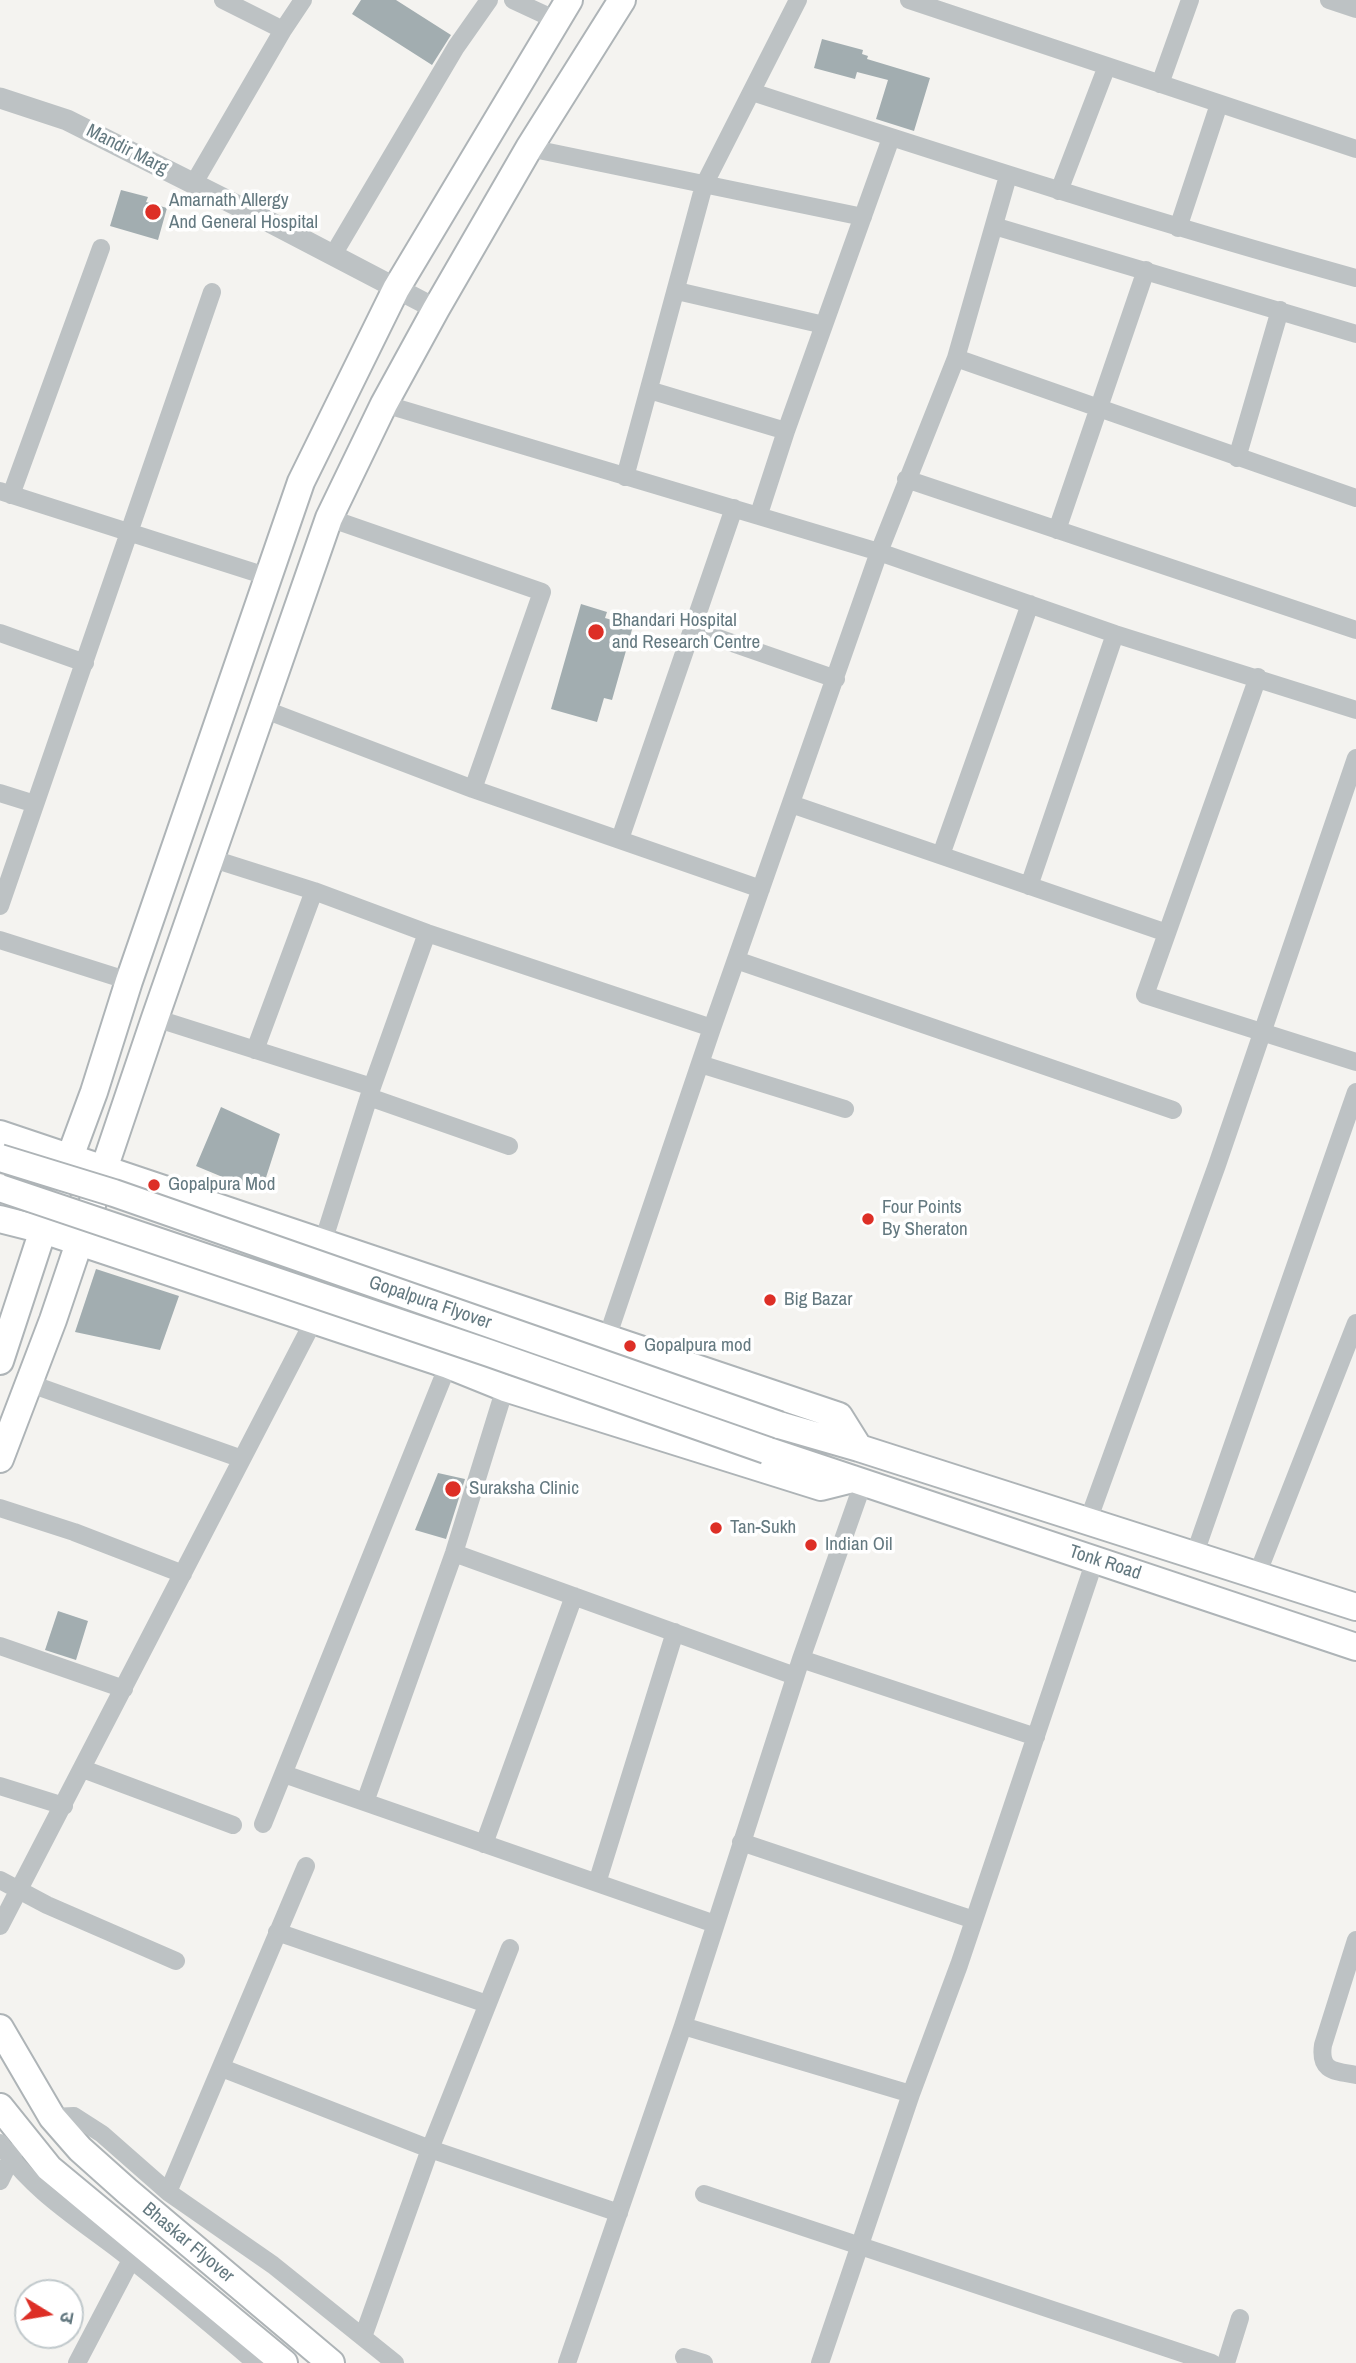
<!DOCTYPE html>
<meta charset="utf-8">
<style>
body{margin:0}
#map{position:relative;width:1356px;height:2363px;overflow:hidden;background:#f4f3f0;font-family:"Archivo Narrow","Noto Sans Devanagari",sans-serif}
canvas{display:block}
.north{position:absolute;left:14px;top:2279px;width:70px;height:70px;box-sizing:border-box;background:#fff;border:2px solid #c1c9cc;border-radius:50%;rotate:101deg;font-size:19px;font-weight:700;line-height:28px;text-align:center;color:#647980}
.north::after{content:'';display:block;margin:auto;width:24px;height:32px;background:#dd2f26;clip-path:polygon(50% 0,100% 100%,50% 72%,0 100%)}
</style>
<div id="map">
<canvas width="1356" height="2363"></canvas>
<div class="north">उ</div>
</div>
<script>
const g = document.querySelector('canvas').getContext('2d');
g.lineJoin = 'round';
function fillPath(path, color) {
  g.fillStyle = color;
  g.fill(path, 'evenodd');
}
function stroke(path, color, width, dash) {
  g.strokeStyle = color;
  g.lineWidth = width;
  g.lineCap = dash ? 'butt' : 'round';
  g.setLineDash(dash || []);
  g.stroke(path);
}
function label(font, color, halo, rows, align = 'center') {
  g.font = font + ' "Archivo Narrow",sans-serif';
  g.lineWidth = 7;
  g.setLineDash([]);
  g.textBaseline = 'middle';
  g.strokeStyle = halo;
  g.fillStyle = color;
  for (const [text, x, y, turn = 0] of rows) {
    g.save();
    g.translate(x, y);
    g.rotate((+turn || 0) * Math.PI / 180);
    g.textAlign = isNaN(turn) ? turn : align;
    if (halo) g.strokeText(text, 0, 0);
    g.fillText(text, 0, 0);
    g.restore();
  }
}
const building = new Path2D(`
 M 361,0 L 396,0 L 451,35 L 432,65 L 352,14 Z
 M 822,39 L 863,50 L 862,54 L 868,56 L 867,59 L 930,78 L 914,131 L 876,119 L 888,80 L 857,72 L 855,79 L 814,68 Z
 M 121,190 L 148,197 L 146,202 L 167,208 L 158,240 L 110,226 Z
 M 581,604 L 607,612 L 605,618 L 633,626 L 612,700 L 604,698 L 597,722 L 551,709 Z
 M 221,1107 L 280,1134 L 261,1193 L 196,1166 Z
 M 96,1269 L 179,1296 L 160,1350 L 75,1332 Z
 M 438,1473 L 465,1479 L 446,1539 L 415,1530 Z
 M 58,1611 L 88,1621 L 76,1660 L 45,1650 Z`);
const minor = new Path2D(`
 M 223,0 L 283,30
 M 513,0 L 556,20
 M 909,0 L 1356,149
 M 1329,0 L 1356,9
 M 1160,84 L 1190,0
 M 752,92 C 952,157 1153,222 1356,278
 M 529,148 L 863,217
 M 194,183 L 283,30 L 303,0
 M 1059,191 L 1107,66
 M 994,226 L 1356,334
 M 1178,228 L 1219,104
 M 333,255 L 456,47 L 489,0
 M 677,291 L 824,325
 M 956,358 L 1356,498
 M 649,390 L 786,431
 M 384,404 L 879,552 L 1115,634 L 1356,710
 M 1237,458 L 1280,310
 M 625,477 L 704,185 L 798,0
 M 906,479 L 1356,630
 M 0,491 L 269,577
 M 11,495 L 101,248
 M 759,514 L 786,431 L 891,138
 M 329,518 L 542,592 L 473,789
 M 1057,530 L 1146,270
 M 692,629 L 836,679
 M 0,633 L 85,663
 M 1258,677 L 1145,995 L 1356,1062
 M 263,709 L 473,789 L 761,889
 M 0,793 L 35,804
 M 791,804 L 1167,933
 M 620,839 L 734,508
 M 941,855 L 1030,604
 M 210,858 L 314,891 L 427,933 L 712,1028
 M 1029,886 L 1115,634
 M 0,906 L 212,292
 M 0,940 L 129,981
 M 736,960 L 1173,1110
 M 155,1018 L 372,1087
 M 255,1050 L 314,891
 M 700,1064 L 845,1109
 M 369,1097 L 509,1146
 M 323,1242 L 372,1087 L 427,933
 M 607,1338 L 712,1028 L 879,552 L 956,358 L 1008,176
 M 28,1383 L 242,1459
 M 0,1508 L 74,1532 L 183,1574
 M 1088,1521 L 1217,1165 L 1356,758
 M 454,1553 L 795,1676
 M 1194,1556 L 1356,1092
 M 1257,1575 L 1356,1323
 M 0,1646 L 124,1689
 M 801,1659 L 1036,1737
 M 83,1769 L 233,1825
 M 284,1774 L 715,1924
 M 0,1786 L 64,1806
 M 365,1802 L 454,1553 L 505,1388
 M 263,1824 L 448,1365
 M 741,1842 L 974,1920
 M 484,1844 L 574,1596
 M 0,1880 L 47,1905 L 176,1961
 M 597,1883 L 675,1632
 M 0,1926 L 314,1320
 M 277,1932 L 487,2004
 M 1356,1940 L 1323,2045 C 1319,2072 1335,2071 1356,2075
 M 683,2026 L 911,2094
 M 222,2068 L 430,2149 L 619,2213
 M 52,2117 L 74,2116 L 102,2134 L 168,2192 L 273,2265 L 395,2363
 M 0,2143 C 29,2188 77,2218 119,2250 C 166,2286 211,2325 256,2363
 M 0,2181 L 14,2152
 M 168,2192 L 306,1866
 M 704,2194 L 1212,2363
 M 363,2337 L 430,2149 L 510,1948
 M 684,2357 L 704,2363
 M 77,2363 L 131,2260
 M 567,2363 L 683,2026 L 801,1659 L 863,1483
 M 820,2363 L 911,2094 L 959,1965 L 1095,1560
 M 1226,2363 L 1240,2318`);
const tertiary = new Path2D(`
 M 0,98 L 67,120 L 260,217 L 436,309`);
const primary = new Path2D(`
 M 0,1134 L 839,1416 L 859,1448
 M 0,1219 L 43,1230 L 448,1365 L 505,1388 L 821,1487 L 853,1479
 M 0,1361 L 43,1230 L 94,1092 L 129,981 L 301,482 L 396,289 L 569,0
 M 779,1425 L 859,1448 L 1356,1607
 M 766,1450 L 1356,1647
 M 0,1459 L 53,1320 L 155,1018 L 329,518 L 384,404 L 436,309 L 529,148 L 622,0
 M 0,2028 L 52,2117 L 80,2149 L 127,2191 L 331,2363
 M 0,2107 L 49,2168 L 284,2363`);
const primaryBridge = new Path2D(`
 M 0,1158 L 114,1193 L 779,1425
 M 0,1188 L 489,1353 L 766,1450`);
const markers = [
 [153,212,9,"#dd2f26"],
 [596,632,9,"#dd2f26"],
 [154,1185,7,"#dd2f26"],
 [868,1219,7,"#dd2f26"],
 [770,1300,7,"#dd2f26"],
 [630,1346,7,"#dd2f26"],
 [453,1489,9,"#dd2f26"],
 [716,1528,7,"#dd2f26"],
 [811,1545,7,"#dd2f26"]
];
const streetNames = [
 ["Mandir Marg",127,150,27],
 ["Gopalpura Flyover",430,1303,19],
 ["Tonk Road",1105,1563,18],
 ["Bhaskar Flyover",188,2243,40]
];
const poiNames = [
 ["Amarnath Allergy",169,201],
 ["And General Hospital",169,223],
 ["Bhandari Hospital",612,621],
 ["and Research Centre",612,643],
 ["Gopalpura Mod",168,1185],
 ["Four Points",882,1208],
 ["By Sheraton",882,1230],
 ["Big Bazar",784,1300],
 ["Gopalpura mod",644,1346],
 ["Suraksha Clinic",469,1489],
 ["Tan-Sukh",730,1528],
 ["Indian Oil",825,1545]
];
fillPath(building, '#a2adb0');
stroke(primary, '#aeb4b7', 30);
stroke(minor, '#bdc2c4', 18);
stroke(tertiary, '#bdc2c4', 21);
stroke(primary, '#fff', 26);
stroke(primaryBridge, '#aeb4b7', 30, []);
stroke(primaryBridge, '#fff', 26);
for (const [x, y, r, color] of markers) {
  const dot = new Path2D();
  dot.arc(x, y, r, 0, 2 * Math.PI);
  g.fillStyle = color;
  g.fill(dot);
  stroke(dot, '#fff', 2.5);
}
label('19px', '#647980', '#fff', streetNames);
label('19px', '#647980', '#fff', poiNames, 'left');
</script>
